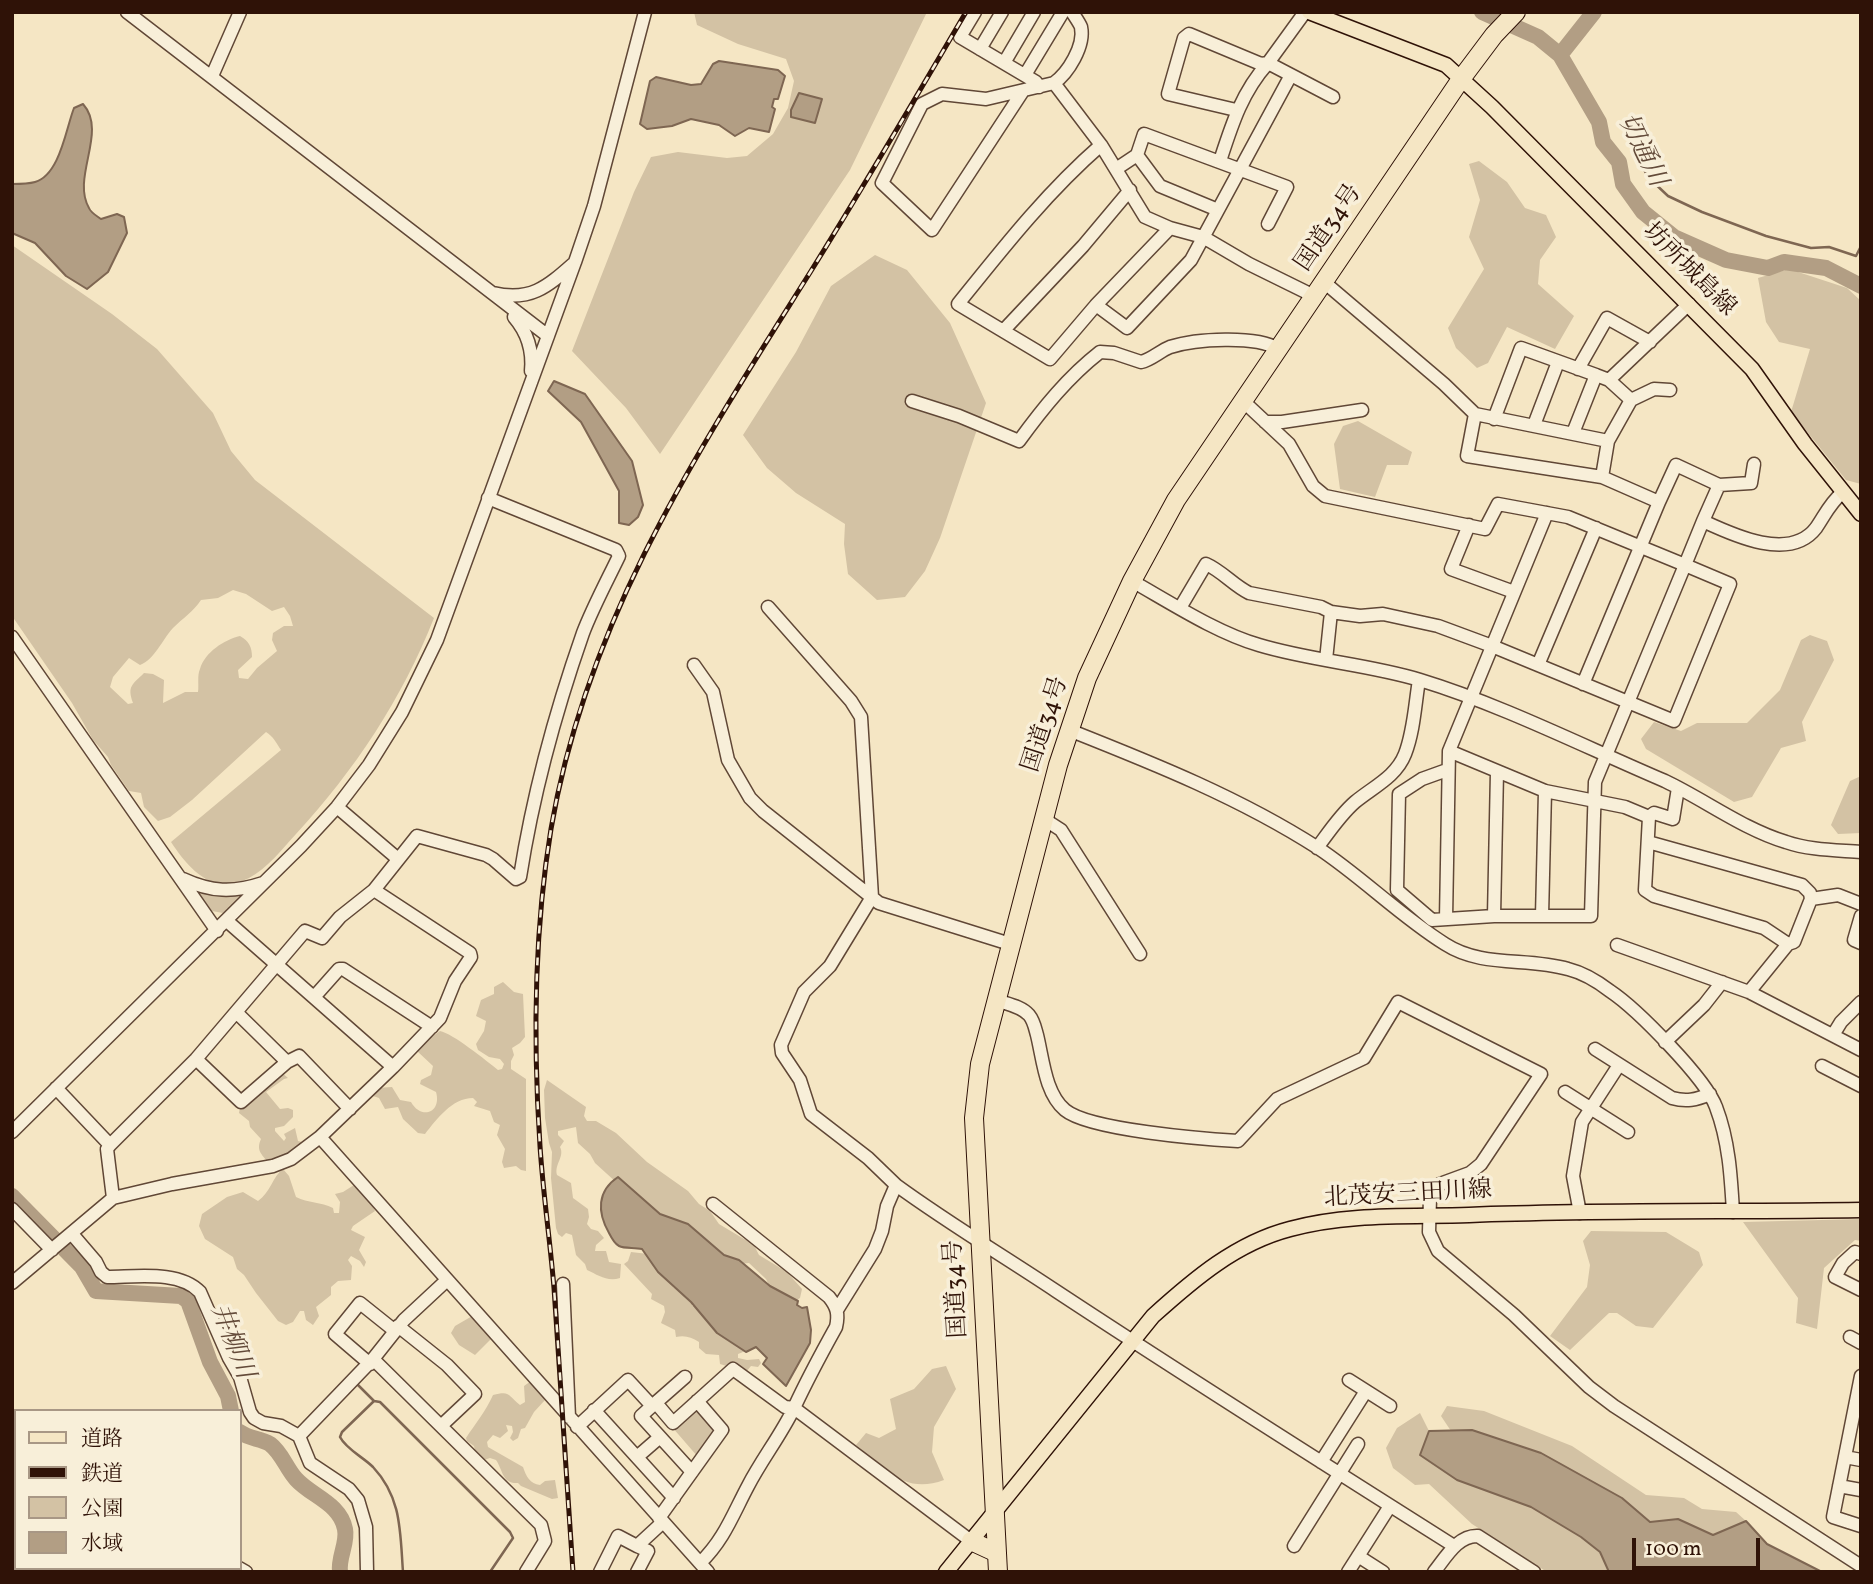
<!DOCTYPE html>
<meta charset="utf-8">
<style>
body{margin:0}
#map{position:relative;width:1873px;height:1584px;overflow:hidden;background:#f5e6c4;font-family:Vollkorn,"Noto Serif JP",serif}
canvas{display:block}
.frame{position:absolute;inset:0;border:14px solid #2f1207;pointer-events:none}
.legend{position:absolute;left:14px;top:1409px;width:228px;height:161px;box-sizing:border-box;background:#f8efd9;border:2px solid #a89785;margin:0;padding:9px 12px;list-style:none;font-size:21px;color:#2f1207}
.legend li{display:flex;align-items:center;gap:14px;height:35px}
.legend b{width:35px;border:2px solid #a89785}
.scale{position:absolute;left:1632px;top:1538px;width:128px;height:32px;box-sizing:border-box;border:4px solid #2f1207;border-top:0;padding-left:9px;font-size:21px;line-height:24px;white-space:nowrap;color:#2f1207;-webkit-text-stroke:5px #f8efd9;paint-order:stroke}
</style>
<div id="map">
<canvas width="1873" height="1584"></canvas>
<div class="frame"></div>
<ul class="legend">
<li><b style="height:9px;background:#f5e6c4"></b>道路</li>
<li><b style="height:9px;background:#2f1207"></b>鉄道</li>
<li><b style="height:19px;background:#d3c2a4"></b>公園</li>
<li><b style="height:19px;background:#b29e84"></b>水域</li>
</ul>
<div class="scale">100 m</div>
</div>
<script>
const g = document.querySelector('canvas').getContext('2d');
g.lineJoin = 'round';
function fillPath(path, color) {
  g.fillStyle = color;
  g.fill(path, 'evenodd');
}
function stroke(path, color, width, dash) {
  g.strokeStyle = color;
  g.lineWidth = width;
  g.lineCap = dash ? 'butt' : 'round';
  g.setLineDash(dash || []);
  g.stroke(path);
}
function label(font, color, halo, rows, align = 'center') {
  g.font = font + ' Vollkorn,"Noto Serif JP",serif';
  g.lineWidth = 7;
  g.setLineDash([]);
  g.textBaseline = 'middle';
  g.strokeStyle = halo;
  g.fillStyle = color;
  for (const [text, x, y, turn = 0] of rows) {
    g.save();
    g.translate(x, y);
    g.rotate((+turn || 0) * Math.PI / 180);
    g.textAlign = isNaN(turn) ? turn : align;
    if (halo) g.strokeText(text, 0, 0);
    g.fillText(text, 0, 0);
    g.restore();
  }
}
const green = new Path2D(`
 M 694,12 L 927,12 L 850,170 L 660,454 L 626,408 L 572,351 L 634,192 L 651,157 L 678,152 L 727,158 L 747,156 L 773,134 L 788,108 L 794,81 L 786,59 L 738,44 L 697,25 Z
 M 1479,161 L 1507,182 L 1525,208 L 1546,215 L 1556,237 L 1540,260 L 1538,284 L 1574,316 L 1555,349 L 1507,327 L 1488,363 L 1477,368 L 1456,348 L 1448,328 L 1484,269 L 1469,237 L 1480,200 L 1469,164 Z
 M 12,245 L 112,314 L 157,349 L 213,413 L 231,451 L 255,480 L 434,618 C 402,699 355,770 296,834 C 283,848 267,869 249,878 C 213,897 189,869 171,842 L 281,750 C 277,744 273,736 266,732 L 192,800 L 170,817 L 158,821 L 144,807 L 141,793 L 129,791 L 111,765 L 108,757 L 93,740 L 72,703 L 12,616 ZM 233,590 L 246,594 L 272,611 L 284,607 L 290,616 L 293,626 L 284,626 L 273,633 L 272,640 L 277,651 L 257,668 L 248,679 L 239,678 L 238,670 L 252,657 C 252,647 249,641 240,636 C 224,640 205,652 200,669 C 197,675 199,685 198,692 L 185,692 L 163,703 L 164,680 L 153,674 L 144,673 C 132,685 127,686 133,703 L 128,704 L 110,687 L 113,677 L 129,658 L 140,665 C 155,659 162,640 173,628 C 183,618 193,612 201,600 L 218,598 Z
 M 875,255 L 907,270 L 950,323 L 986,403 L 940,538 L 925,571 L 905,597 L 877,600 L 848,574 L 844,544 L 845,524 L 796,493 L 767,468 L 743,435 L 796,352 L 831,286 Z
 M 1789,269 L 1847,288 L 1861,301 L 1861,484 L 1846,480 L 1791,412 L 1810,349 L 1779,342 L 1766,322 L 1758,278 Z
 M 1358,421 L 1412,452 L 1408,465 L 1387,465 L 1375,497 L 1340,489 L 1334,444 L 1343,426 Z
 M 1810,635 L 1827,641 L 1834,660 L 1802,722 L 1806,741 L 1781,748 L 1752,797 L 1734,802 L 1646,749 L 1641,739 L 1654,722 L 1681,731 L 1697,723 L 1747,723 L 1780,690 L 1801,640 Z
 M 1861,776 L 1861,833 L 1838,834 L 1831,825 L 1850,781 Z
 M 196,890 L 246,893 L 223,913 L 212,911 Z
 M 503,982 L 514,992 L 523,994 L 525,1037 L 520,1043 L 512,1048 L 514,1055 L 511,1061 L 511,1069 L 526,1079 L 526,1171 L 521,1170 L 516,1166 L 504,1168 L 502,1162 L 505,1149 L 497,1135 L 500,1125 L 494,1122 L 490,1111 L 474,1106 L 477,1102 L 473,1098 C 452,1098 437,1119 425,1134 L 418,1133 L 403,1119 L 398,1107 L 385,1109 L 379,1098 L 373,1096 L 373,1093 L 377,1088 L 392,1087 L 400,1100 L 411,1102 C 421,1120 442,1113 436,1092 L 420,1084 L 421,1080 L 431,1075 L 433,1066 L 417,1051 L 418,1046 L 440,1031 C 452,1033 487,1061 498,1070 L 502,1069 L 504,1064 L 500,1059 L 489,1057 L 478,1050 L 476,1044 L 484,1031 L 486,1021 L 476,1016 L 481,1000 L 494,994 L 494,987 Z
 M 281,1072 L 288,1078 L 284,1079 L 266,1092 L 280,1109 L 288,1108 L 293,1110 L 293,1117 L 284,1126 L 275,1128 L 275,1131 L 284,1141 L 286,1138 L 284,1134 L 295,1128 L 298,1141 L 302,1142 C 295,1152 280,1158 269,1163 C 261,1154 256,1150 261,1139 L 250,1127 L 249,1121 L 239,1113 L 240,1107 Z
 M 547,1080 L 586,1107 L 584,1116 L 587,1121 L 596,1121 L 616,1133 L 647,1162 L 688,1191 L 699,1204 L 710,1211 L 719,1224 L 744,1239 L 752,1241 L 759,1255 L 787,1272 L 802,1289 L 800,1298 L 794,1302 L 771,1289 L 766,1279 L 749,1263 L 739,1264 L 684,1232 L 617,1183 L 595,1163 L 590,1154 L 578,1143 L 576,1127 L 558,1131 L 558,1135 L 564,1141 L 560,1147 C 565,1157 554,1164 557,1175 L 571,1183 L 573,1198 L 588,1209 L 589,1217 L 587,1224 L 591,1229 L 598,1231 L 604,1238 L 596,1245 L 595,1251 L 606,1251 L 609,1262 L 621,1264 L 620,1278 C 607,1282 598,1275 587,1270 L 585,1264 L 576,1255 L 572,1235 L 566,1233 L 562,1237 L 558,1234 L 556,1228 L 551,1178 L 552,1152 L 549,1143 L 545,1118 L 544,1090 Z
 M 283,1169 L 289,1176 L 296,1197 C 308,1203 321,1202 333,1208 L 334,1213 L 339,1213 L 340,1202 L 335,1194 L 343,1192 L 354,1185 L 369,1199 L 375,1211 L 353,1226 L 351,1230 L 365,1237 L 359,1250 L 366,1262 L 364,1267 L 360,1261 L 351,1256 L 348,1260 L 352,1266 L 351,1280 L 338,1281 L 331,1287 L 331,1295 L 316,1307 L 319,1316 L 313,1325 L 306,1320 L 304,1311 L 300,1311 L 293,1322 L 286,1325 L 278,1321 L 256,1293 L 244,1275 L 237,1269 L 233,1257 L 205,1239 L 199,1226 L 202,1214 L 227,1197 L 243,1192 L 258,1201 C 270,1193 273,1176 283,1169 Z
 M 1861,1219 L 1861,1241 L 1855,1240 L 1824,1268 L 1817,1329 L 1796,1323 L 1798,1298 L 1743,1222 Z
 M 1591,1231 L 1666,1232 L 1699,1252 L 1703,1265 L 1653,1328 L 1636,1326 L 1617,1313 L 1609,1313 L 1570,1350 L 1550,1336 L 1587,1287 L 1590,1265 L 1583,1241 Z
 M 631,1252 L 648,1254 L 674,1281 L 672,1285 L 674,1288 L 679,1284 L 692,1301 L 692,1306 L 697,1305 L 748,1350 L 738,1354 L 738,1358 L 747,1360 L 759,1359 L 761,1363 L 758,1367 L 751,1366 L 746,1372 L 720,1364 L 719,1355 L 706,1354 L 699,1348 L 699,1342 C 691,1337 685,1335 676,1337 L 675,1330 L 661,1323 L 665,1312 L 664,1306 L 651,1299 L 652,1294 L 624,1264 L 628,1261 Z
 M 474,1315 L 492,1338 L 475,1355 L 459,1345 L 451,1333 L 455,1326 Z
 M 946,1366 L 956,1389 L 934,1427 L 932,1452 L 944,1480 C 904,1495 885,1468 856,1445 L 866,1433 L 879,1438 L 896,1429 L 890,1399 L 914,1389 L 932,1369 Z
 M 531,1381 L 545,1400 L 534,1412 L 525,1428 L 521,1429 L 518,1438 L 513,1441 L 510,1438 L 513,1432 L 512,1426 L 506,1425 L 508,1431 L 500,1438 L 493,1435 L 487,1442 L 488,1447 L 523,1467 C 526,1476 530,1484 540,1485 L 545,1481 L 555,1480 L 558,1498 L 552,1499 L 521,1486 L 518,1483 C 502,1484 503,1470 496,1460 L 490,1458 L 481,1461 L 476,1456 L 474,1446 L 467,1441 L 466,1438 C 475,1424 486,1411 493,1395 C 511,1390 508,1396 520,1405 L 525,1402 L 524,1386 Z
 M 695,1406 L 718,1430 L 698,1457 L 672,1427 Z
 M 1447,1406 L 1484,1411 L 1572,1446 L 1646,1495 L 1684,1498 L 1702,1509 L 1736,1512 L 1746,1521 L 1713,1535 L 1678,1519 L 1650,1522 L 1622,1498 L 1472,1430 L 1451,1431 L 1441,1416 Z
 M 1420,1413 L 1429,1431 L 1420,1455 L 1457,1480 L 1531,1507 L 1581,1537 L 1601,1552 L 1609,1572 L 1547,1572 L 1472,1524 L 1429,1484 L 1415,1485 L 1393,1468 L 1386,1448 L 1397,1428 Z`);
const water = new Path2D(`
 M 719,61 L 778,70 L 785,76 L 778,99 L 774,99 L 772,107 L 775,109 L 769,132 L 749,128 L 735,136 L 719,125 L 691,119 L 672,126 L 647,129 L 640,124 L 650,81 L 656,77 L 691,85 L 701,84 L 713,64 Z
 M 799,93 L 822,99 L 815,123 L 791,117 L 791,110 Z
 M 83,104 C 108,132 71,177 89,208 C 91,213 97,216 101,219 L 117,214 L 124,217 L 127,233 L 108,272 L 87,289 L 66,276 L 35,243 L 12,233 L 12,184 C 19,184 28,184 35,182 C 60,175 66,128 74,108 Z
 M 554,381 L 585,394 L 632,461 L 643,505 L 638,517 L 629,525 L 619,523 L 619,491 L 581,422 L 548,391 Z
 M 618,1177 L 660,1214 L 688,1224 L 724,1255 L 739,1260 L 770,1286 L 798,1301 L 797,1305 L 802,1308 L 807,1307 L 811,1330 L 810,1343 L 786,1386 L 763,1364 L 767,1358 L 756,1347 L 746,1352 L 717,1333 L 691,1302 L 658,1272 L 642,1249 C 635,1247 625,1249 619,1246 C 615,1244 611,1237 609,1233 C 597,1212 597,1191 618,1177 Z
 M 1472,1430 L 1541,1453 L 1622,1498 L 1650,1522 L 1678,1519 L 1713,1535 L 1746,1521 L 1767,1544 L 1822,1572 L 1609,1572 L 1600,1552 L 1581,1537 L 1531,1507 L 1457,1480 L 1420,1455 L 1429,1431 Z`);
const stream = new Path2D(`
 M 1637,158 L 1649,178 L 1668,196 L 1702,212 L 1766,236 L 1811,248 L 1829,247 L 1856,256 L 1861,246
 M 358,1385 L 374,1401 L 342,1432 L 340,1437 C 346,1449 363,1457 373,1467 C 402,1498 400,1532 403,1572
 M 374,1401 L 380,1402 L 510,1532 L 513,1538 L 490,1572
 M 12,1562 L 15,1572`);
const river = new Path2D(`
 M 1482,12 L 1538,37 L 1560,55 L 1599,122 L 1603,142 L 1619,162 L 1623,184 L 1643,212 L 1674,237 L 1726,260 L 1768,268 L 1784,262 L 1826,268 L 1861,286
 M 1560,55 L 1594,12
 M 12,1196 L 82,1267 L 96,1291 L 181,1296 L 188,1301 L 210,1362 L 228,1396 L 231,1411
 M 240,1432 C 249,1439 260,1438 270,1444 C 282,1453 286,1468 296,1479 C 311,1496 340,1503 345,1529 C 348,1543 338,1557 340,1572`);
const minor = new Path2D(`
 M 127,12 L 548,336
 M 975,12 L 960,37 L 1036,82 L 1039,87
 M 980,49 L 1002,12
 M 1004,63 L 1034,12
 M 1025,75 L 1063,12
 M 1291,75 L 1333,97
 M 212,76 L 240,12
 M 1054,83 L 1101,145 L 1145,217 L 1170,228 L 1203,237 L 1249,264 L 1314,296
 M 1023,91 L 932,230 L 882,183 L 922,104 L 942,94 L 986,99 L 1054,83 C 1068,73 1085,46 1081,27 C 1079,22 1075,17 1072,12
 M 1236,110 L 1168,94 L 1184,38 L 1189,34 L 1261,64 L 1268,63
 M 1101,145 C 1047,192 1003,248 958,304 L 1050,359 L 1096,305 L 1170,228
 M 1137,155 L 1160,186 L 1218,210
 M 1220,161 C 1232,124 1242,92 1268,63
 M 1116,169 L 1137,155 L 1144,134 L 1287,187 L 1268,224
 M 1324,282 L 1444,384 L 1475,414 L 1608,441
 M 493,293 C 530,302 547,287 573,264
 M 1096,305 L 1127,328 L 1191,260 L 1291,75 L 1268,63 L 1305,12
 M 514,317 C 527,332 533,351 531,371
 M 1003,331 L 1083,246 L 1130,190
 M 1578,369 L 1607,318 L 1650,342
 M 1631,400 L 1654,389 L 1670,390
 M 912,401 L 959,416 L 1019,441 C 1043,408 1068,377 1100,352 L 1114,353 L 1141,362 C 1151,360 1160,351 1170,347 C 1195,339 1256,335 1278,349
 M 1243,401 L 1289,444 L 1313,486 L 1325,496 L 1485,529 L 1498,504 L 1568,517 L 1685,565 L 1595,782 L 1591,916 L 1494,916 L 1432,920 L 1397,890 L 1399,794 L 1422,779 L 1447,770
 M 1475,414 L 1467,456 L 1602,477
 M 1494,419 L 1521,348 L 1596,375
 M 1265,422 L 1282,422 L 1362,410
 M 1534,425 L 1558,362
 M 1573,433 L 1596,375 L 1609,380 L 1689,304
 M 1719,485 L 1751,483 L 1754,464
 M 1659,502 L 1676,465 L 1719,485 L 1703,521
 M 1469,525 L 1451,569 L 1514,592
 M 1132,581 C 1171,603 1217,633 1259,645 C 1312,661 1367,664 1420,680 C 1502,705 1585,747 1665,781 C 1705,800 1743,829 1786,842 C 1809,850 1836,850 1861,852
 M 768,607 L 851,701 L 861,717 L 872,897 L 830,966 L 804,992 L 781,1045 L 782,1053 L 800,1080 L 811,1114 L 868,1158 L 896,1185
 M 1180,608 L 1206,564 C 1222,571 1233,585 1249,593 L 1321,607 L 1331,612 L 1360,616 L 1383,614 L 1438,626 L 1492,646 L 1674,721 L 1730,584 L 1685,565 L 1703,521 C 1733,535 1790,562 1816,528 C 1825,515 1830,503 1842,493
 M 12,637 L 217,931
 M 1326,660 L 1331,612
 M 694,665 L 713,692 L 728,760 L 750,798 L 763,811 L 879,903 L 1010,944
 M 1538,665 L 1596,528
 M 1583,684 L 1659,502 L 1602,477 L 1608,441 L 1631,400 L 1609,380
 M 1069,730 C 1155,764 1240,798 1318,848 C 1362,877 1400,916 1445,944 C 1482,968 1527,957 1568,969 C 1584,973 1597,981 1610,991 C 1637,1009 1706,1079 1716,1107 C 1729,1141 1731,1177 1733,1212
 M 1449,751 L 1545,791 L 1625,807 L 1649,817
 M 1678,788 L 1673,819 L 1654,813 L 1649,817 L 1645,890 L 1654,896 L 1764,928 L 1788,944
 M 337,807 L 398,859
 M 1044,819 L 1061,830 L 1140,954
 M 1648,842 L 1802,885 L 1810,893 L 1811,899 L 1794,942 L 1788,944 L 1749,992
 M 1317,848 C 1329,832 1340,815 1355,802 C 1373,787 1396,777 1405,754 C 1414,731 1415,704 1419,680
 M 183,879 C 211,892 233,893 263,883
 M 374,890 L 470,953 L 471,957 L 455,981 L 440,1018 L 393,1067
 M 1811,899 L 1838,895 L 1861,904
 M 1494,916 L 1497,772
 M 1542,916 L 1545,791
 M 1861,916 L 1854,940 L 1861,943
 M 1446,919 L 1449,751 L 1547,513
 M 1617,945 L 1749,992 L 1861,1050
 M 315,996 L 339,969 L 343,969 L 432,1027
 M 996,1000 C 1007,1004 1021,1006 1029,1015 C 1034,1021 1035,1028 1037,1035 C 1043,1059 1045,1093 1065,1110 C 1089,1130 1203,1139 1238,1141 L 1277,1099 L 1364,1058 L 1398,1002 L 1541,1074 L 1481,1164 L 1470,1173 L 1440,1184 L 1433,1191 L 1430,1198 L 1429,1232 L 1438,1251 L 1514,1315 L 1589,1387 L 1614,1406 L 1861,1566
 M 236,1012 L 287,1062
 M 1833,1035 L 1841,1022 L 1861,1002
 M 1665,1042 L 1704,1005 L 1722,982
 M 1595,1049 L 1672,1098 C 1686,1102 1696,1100 1710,1094
 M 196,1059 L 241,1102 L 287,1062 L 299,1056 L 350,1109
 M 1822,1066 L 1861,1086
 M 56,1088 L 110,1145
 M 1565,1092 L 1628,1132
 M 12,1132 L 301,846 L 337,807 L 369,765 L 402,712 L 437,640 L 575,262 L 594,206 L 645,12
 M 320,1137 L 708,1572
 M 113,1198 L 107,1149 L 110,1145 L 196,1059 L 305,931 L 322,938 L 340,917 L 374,890 L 417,836 L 486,855 L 493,859 L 516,879 L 520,877 C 533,794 555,713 583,633 C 593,607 607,581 619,556 L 616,550 L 488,498
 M 12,1209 L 52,1250
 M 1580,1213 L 1573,1176 L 1582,1122 L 1619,1065
 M 72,1234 L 96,1262 L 101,1272 L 107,1277 C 136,1277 179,1270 200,1292 L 229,1358 L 240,1377 L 250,1412 L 254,1418 L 263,1423 L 281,1426 L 299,1436 L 310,1463 L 349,1489 L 358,1500 L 366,1527 L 367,1572
 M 1861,1254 L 1855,1252 L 1843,1263 L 1835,1277 L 1861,1290
 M 12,1283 L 113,1198 L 172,1184 L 273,1166 L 291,1159 L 320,1137 L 393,1067 L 227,921
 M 563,1284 L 569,1417
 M 837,1310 L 875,1249 L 882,1231 L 887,1206 L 896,1185 C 948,1223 1002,1255 1056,1291 C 1188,1378 1321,1462 1454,1546
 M 398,1326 L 447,1365 L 475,1394 L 442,1425
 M 1850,1337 L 1861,1343
 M 373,1359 L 404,1320 L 447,1280
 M 370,1364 L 335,1334 L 360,1303 L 395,1331
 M 1861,1376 L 1833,1517 L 1861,1526
 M 1349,1380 L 1390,1406
 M 656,1403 L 673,1423 L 733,1369 L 785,1407 L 794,1408 L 971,1541
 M 652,1406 L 685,1377
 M 594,1410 L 674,1498
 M 12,1420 L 16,1424
 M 577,1427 L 628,1380 L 652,1406 L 641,1416 L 692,1472
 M 299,1436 L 373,1359 L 541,1525 L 545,1541 L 526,1572
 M 637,1457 L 660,1437
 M 1845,1457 L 1861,1460
 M 1321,1462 L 1366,1391
 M 1839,1486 L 1861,1490
 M 12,1517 L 16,1514
 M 659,1518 L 722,1430 L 697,1401
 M 1294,1546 L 1358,1444
 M 1358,1556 L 1383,1572
 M 700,1563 C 724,1540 733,1514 748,1486 C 762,1459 781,1435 794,1408 C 807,1380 821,1354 836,1327 C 839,1314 837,1307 829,1297 L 713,1204
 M 239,1568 L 246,1572
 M 600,1572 L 618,1536 L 637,1546 L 663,1522
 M 637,1572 L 648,1551 L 637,1546
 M 1348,1572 L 1390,1506
 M 1434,1572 C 1446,1557 1458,1535 1478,1536 L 1534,1572`);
const major = new Path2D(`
 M 1309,12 L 1446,65 L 1492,107 L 1752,369 L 1805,444 L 1861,514
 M 946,1572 L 1153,1316 C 1194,1279 1236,1243 1290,1229 C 1348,1213 1410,1217 1469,1215 C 1599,1210 1730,1212 1861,1210`);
const highway = new Path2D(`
 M 971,1541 L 997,1553
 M 998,1572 L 974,1118 L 980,1064 L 1058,765 L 1087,678 L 1132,581 L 1176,500 L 1461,79 L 1494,35 L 1516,12`);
const rail = new Path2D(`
 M 573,1572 C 566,1477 561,1382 554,1288 C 550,1240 543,1193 540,1146 C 533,1041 534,932 551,829 C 587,617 700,448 811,271 C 864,186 915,99 966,12`);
const streetNames = [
 ["国道34号",1330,229,-56],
 ["坊所城島線",1688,271,45],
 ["国道34号",1047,725,-72],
 ["北茂安三田川線",1408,1196,-3],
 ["国道34号",958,1289,-93]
];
const waterNames = [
 ["切通川",1640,151,64],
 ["井柳川",230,1342,69]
];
fillPath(green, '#d3c2a4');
fillPath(water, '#b29e84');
stroke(water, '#7e6652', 2);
stroke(stream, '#7e6652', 2.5);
stroke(river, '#b29e84', 16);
stroke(minor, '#604736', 15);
stroke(major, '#2f1207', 17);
stroke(highway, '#2f1207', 20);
stroke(minor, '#f8efd9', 12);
stroke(major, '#f5e6c4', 14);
stroke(highway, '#f5e6c4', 18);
stroke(rail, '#2f1207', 5);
stroke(rail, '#f8efd9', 2.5, [8]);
label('24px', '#2f1207', '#f8efd9', streetNames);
label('italic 26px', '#634a39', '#f8efd9', waterNames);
</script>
